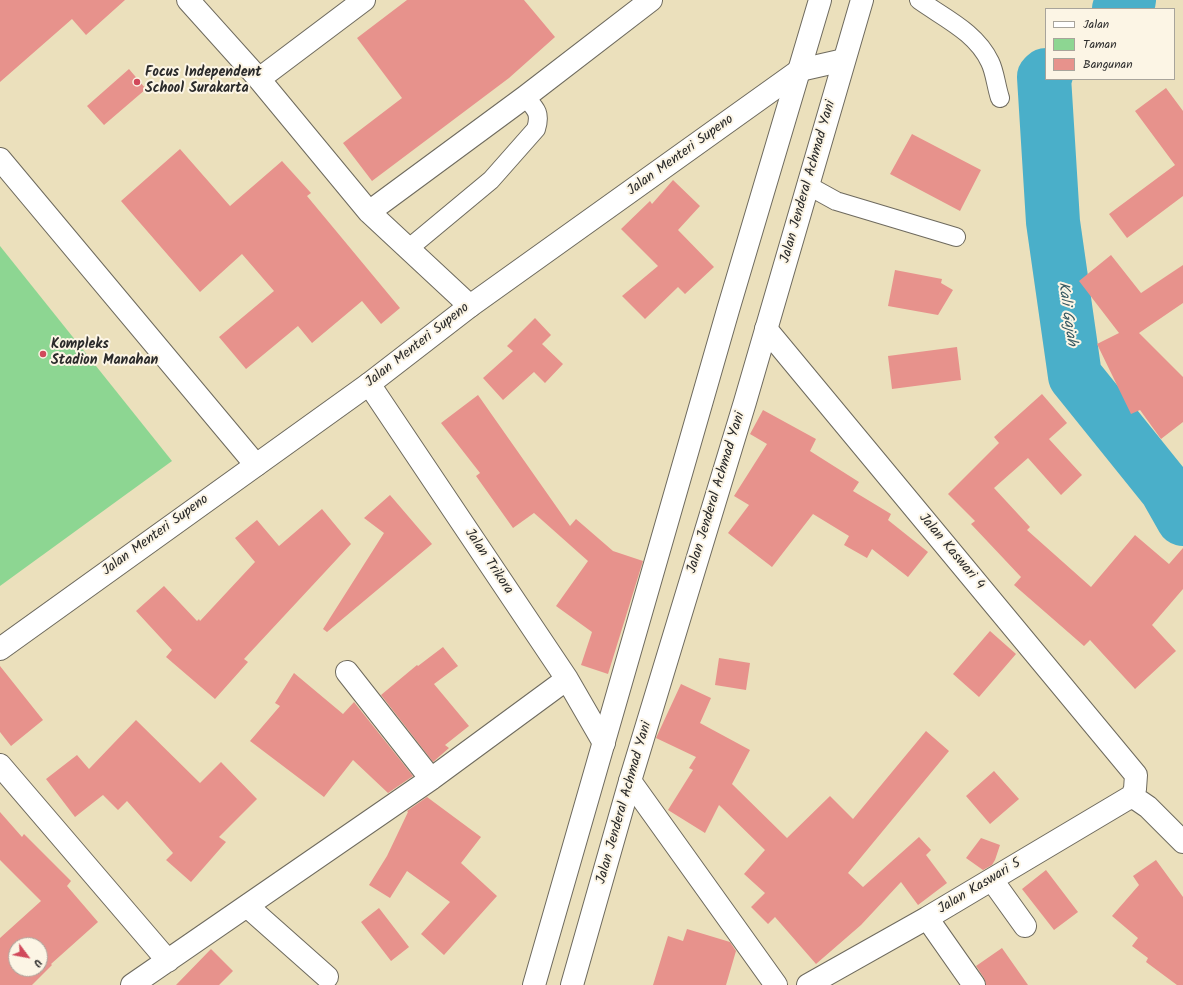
<!DOCTYPE html>
<style>
body{margin:0}
#map{position:relative;width:1183px;height:985px;overflow:hidden;background:#ebe0bc;font-family:Kalam,sans-serif}
canvas{display:block}
.legend{position:absolute;left:1045px;top:8px;width:130px;height:72px;box-sizing:border-box;background:#fcf5e5;border:1px solid #a8a49b;margin:0;padding:5px 7px;list-style:none;font-size:12px;color:#2b2b2b}
.legend li{display:flex;align-items:center;gap:8px;height:20px}
.legend b{width:20px;border:1px solid #a8a49b}
.north{position:absolute;left:8px;top:937px;width:40px;height:40px;box-sizing:border-box;background:#fcf5e5;border:1px solid #a8a49b;border-radius:50%;rotate:122deg;font-size:11px;font-weight:700;line-height:16px;text-align:center;color:#2b2b2b}
.north::after{content:'';display:block;margin:auto;width:14px;height:18px;background:#d1495b;clip-path:polygon(50% 0,100% 100%,50% 72%,0 100%)}
</style>
<div id="map">
<canvas width="1183" height="985"></canvas>
<ul class="legend">
<li><b style="height:5px;background:#fff"></b>Jalan</li>
<li><b style="height:11px;background:#8dd692"></b>Taman</li>
<li><b style="height:11px;background:#e7928c"></b>Bangunan</li>
</ul>
<div class="north">U</div>
</div>
<script>
const g = document.querySelector('canvas').getContext('2d');
g.lineJoin = 'round';
function fillPath(path, color) {
  g.fillStyle = color;
  g.fill(path, 'evenodd');
}
function stroke(path, color, width, dash) {
  g.strokeStyle = color;
  g.lineWidth = width;
  g.lineCap = dash ? 'butt' : 'round';
  g.setLineDash(dash || []);
  g.stroke(path);
}
function label(font, color, halo, rows, align = 'center') {
  g.font = font + ' Kalam,sans-serif';
  g.lineWidth = 4;
  g.setLineDash([]);
  g.textBaseline = 'middle';
  g.strokeStyle = halo;
  g.fillStyle = color;
  for (const [text, x, y, turn = 0] of rows) {
    g.save();
    g.translate(x, y);
    g.rotate((+turn || 0) * Math.PI / 180);
    g.textAlign = isNaN(turn) ? turn : align;
    if (halo) g.strokeText(text, 0, 0);
    g.fillText(text, 0, 0);
    g.restore();
  }
}
const green = new Path2D(`
 M 0,246 L 172,461 L 0,586 Z`);
const river = new Path2D(`
 M 1119,9 L 1129,0
 M 1046,75 L 1044,77 L 1053,222 L 1075,376 L 1166,489 L 1183,519`);
const building = new Path2D(`
 M 0,0 L 125,0 L 86,35 L 72,19 L 0,82 Z
 M 407,0 L 524,0 L 555,37 L 509,78 L 372,181 L 343,143 L 402,98 L 357,38 Z
 M 129,69 L 146,89 L 104,125 L 87,106 Z
 M 1166,88 L 1183,111 L 1183,196 L 1127,238 L 1109,214 L 1175,165 L 1135,111 Z
 M 912,134 L 981,170 L 960,211 L 890,174 Z
 M 180,149 L 230,206 L 282,161 L 311,193 L 307,196 L 400,308 L 381,324 L 362,301 L 312,343 L 298,326 L 246,369 L 219,337 L 274,291 L 242,254 L 200,292 L 121,201 Z
 M 673,180 L 700,206 L 678,230 L 714,267 L 685,294 L 678,287 L 645,319 L 622,296 L 658,266 L 621,229 L 650,201 L 652,204 Z
 M 1111,255 L 1141,293 L 1183,265 L 1183,303 L 1139,333 L 1183,377 L 1183,422 L 1161,439 L 1140,410 L 1131,414 L 1097,344 L 1119,333 L 1079,281 Z
 M 895,270 L 942,279 L 941,283 L 953,290 L 938,315 L 888,306 Z
 M 535,318 L 551,335 L 542,344 L 563,364 L 545,383 L 534,372 L 503,400 L 483,378 L 513,351 L 507,346 Z
 M 957,347 L 961,380 L 892,389 L 888,356 Z
 M 1042,394 L 1067,423 L 1049,439 L 1082,475 L 1061,495 L 1028,458 L 994,488 L 1030,527 L 1027,530 L 1091,587 L 1135,535 L 1169,564 L 1183,548 L 1183,589 L 1152,625 L 1176,651 L 1135,689 L 1090,640 L 1084,646 L 1014,585 L 1021,577 L 971,524 L 975,521 L 948,494 L 999,443 L 994,437 Z
 M 478,395 L 570,526 L 576,519 L 613,551 L 643,561 L 608,674 L 581,665 L 592,632 L 556,606 L 588,561 L 534,513 L 513,528 L 476,476 L 480,473 L 441,423 Z
 M 763,410 L 816,439 L 810,451 L 859,482 L 853,491 L 891,514 L 888,520 L 928,552 L 908,577 L 872,549 L 867,558 L 844,545 L 849,536 L 813,514 L 772,567 L 728,533 L 749,505 L 734,496 L 767,444 L 750,434 Z
 M 390,495 L 432,544 L 327,632 L 323,629 L 384,533 L 364,518 Z
 M 322,509 L 351,544 L 244,659 L 248,662 L 215,699 L 166,657 L 172,650 L 136,611 L 164,586 L 197,621 L 199,619 L 200,621 L 255,562 L 235,538 L 257,520 L 279,546 Z
 M 990,631 L 1016,654 L 979,697 L 953,674 Z
 M 443,647 L 458,666 L 434,684 L 469,726 L 445,745 L 449,748 L 433,762 L 381,695 L 417,665 L 418,666 Z
 M 719,658 L 750,663 L 746,690 L 715,685 Z
 M 0,666 L 43,720 L 11,746 L 0,732 Z
 M 294,673 L 343,714 L 354,702 L 413,776 L 388,793 L 353,760 L 324,797 L 250,741 L 280,706 L 275,703 Z
 M 681,684 L 711,698 L 700,723 L 750,750 L 732,784 L 787,838 L 830,796 L 853,819 L 926,731 L 949,751 L 848,873 L 863,887 L 919,837 L 931,850 L 926,855 L 947,883 L 918,905 L 901,882 L 861,925 L 816,964 L 775,917 L 768,924 L 751,907 L 765,893 L 744,874 L 765,850 L 719,805 L 705,833 L 668,810 L 693,770 L 689,768 L 696,757 L 656,738 Z
 M 136,720 L 200,783 L 221,762 L 257,799 L 219,837 L 226,842 L 191,882 L 166,860 L 173,853 L 127,801 L 118,810 L 103,795 L 75,817 L 46,779 L 77,755 L 89,769 Z
 M 994,771 L 1019,799 L 990,824 L 966,796 Z
 M 427,797 L 481,837 L 461,863 L 497,896 L 444,955 L 421,934 L 450,902 L 407,871 L 390,898 L 369,885 L 387,856 L 408,812 L 407,811 Z
 M 0,812 L 22,837 L 24,834 L 71,881 L 67,886 L 98,922 L 51,964 L 52,965 L 32,985 L 0,985 L 0,938 L 41,901 L 0,860 ZM 16,945 L 40,945 L 40,969 L 16,969 Z
 M 981,838 L 1000,845 L 995,860 L 992,865 L 983,870 L 966,858 Z
 M 1156,860 L 1183,897 L 1183,985 L 1177,985 L 1146,962 L 1148,958 L 1132,946 L 1138,938 L 1112,916 L 1139,885 L 1133,876 Z
 M 1046,870 L 1078,912 L 1054,930 L 1022,889 Z
 M 379,908 L 409,947 L 391,961 L 361,922 Z
 M 687,929 L 730,942 L 736,951 L 726,985 L 653,985 L 668,936 L 683,941 Z
 M 1002,948 L 1028,985 L 986,985 L 984,978 L 976,966 Z
 M 211,949 L 233,971 L 219,985 L 176,985 Z`);
const lane = new Path2D(`
 M 919,0 C 944,18 976,32 990,62 C 995,72 996,86 1000,98
 M 807,185 L 836,201 L 956,237
 M 408,249 L 491,180 L 536,129 C 541,113 536,109 525,97`);
const street = new Path2D(`
 M 188,0 L 259,79 L 369,212 L 470,306
 M 259,79 L 364,0
 M 0,159 L 256,465
 M 369,212 L 525,97 L 651,0
 M 766,329 L 1136,775 L 1135,789 L 1132,796 L 927,918 L 808,985
 M 369,384 L 567,679 L 604,743
 M 347,672 L 431,779
 M 0,765 L 168,961
 M 1132,796 L 1148,807 L 1183,842
 M 992,880 L 1025,926
 M 247,906 L 327,977
 M 927,918 L 974,985
 M 132,985 L 431,779 L 567,679`);
const secondary = new Path2D(`
 M 0,649 L 369,384 L 470,306 L 800,70 L 844,60
 M 630,781 L 776,985`);
const primary = new Path2D(`
 M 534,985 L 728,310 L 820,0
 M 572,985 L 630,781 L 745,402 L 862,0`);
const markers = [
 [137,82,4,"#d1495b"],
 [43,354,4,"#d1495b"]
];
const poiNames = [
 ["Focus Independent",145,74],
 ["School Surakarta",145,90],
 ["Kompleks",51,346],
 ["Stadion Manahan",51,362]
];
const streetNames = [
 ["Jalan Menteri Supeno",681,156,-36],
 ["Jalan Jenderal Achmad Yani",809,182,-74],
 ["Jalan Menteri Supeno",418,346,-38],
 ["Jalan Jenderal Achmad Yani",717,493,-73],
 ["Jalan Menteri Supeno",156,536,-36],
 ["Jalan Kaswari 4",951,552,50],
 ["Jalan Trikora",488,562,56],
 ["Jalan Jenderal Achmad Yani",625,803,-74],
 ["Jalan Kaswari 5",980,887,-31]
];
const waterNames = [
 ["Kali Gajah",1066,314,82]
];
fillPath(green, '#8dd692');
stroke(river, '#4aafc9', 54);
fillPath(building, '#e7928c');
stroke(lane, '#6e6a5e', 20);
stroke(street, '#6e6a5e', 24);
stroke(secondary, '#6e6a5e', 24);
stroke(primary, '#6e6a5e', 24);
stroke(lane, '#fff', 18);
stroke(street, '#fff', 22);
stroke(secondary, '#fff', 22);
stroke(primary, '#fff', 22);
for (const [x, y, r, color] of markers) {
  const dot = new Path2D();
  dot.arc(x, y, r, 0, 2 * Math.PI);
  g.fillStyle = color;
  g.fill(dot);
  stroke(dot, '#fcf5e5', 1.5);
}
label('bold 14px', '#2b2b2b', '#fcf5e5', poiNames, 'left');
label('14px', '#2b2b2b', '#fcf5e5', streetNames);
label('italic 15px', '#365962', '#fcf5e5', waterNames);
</script>
